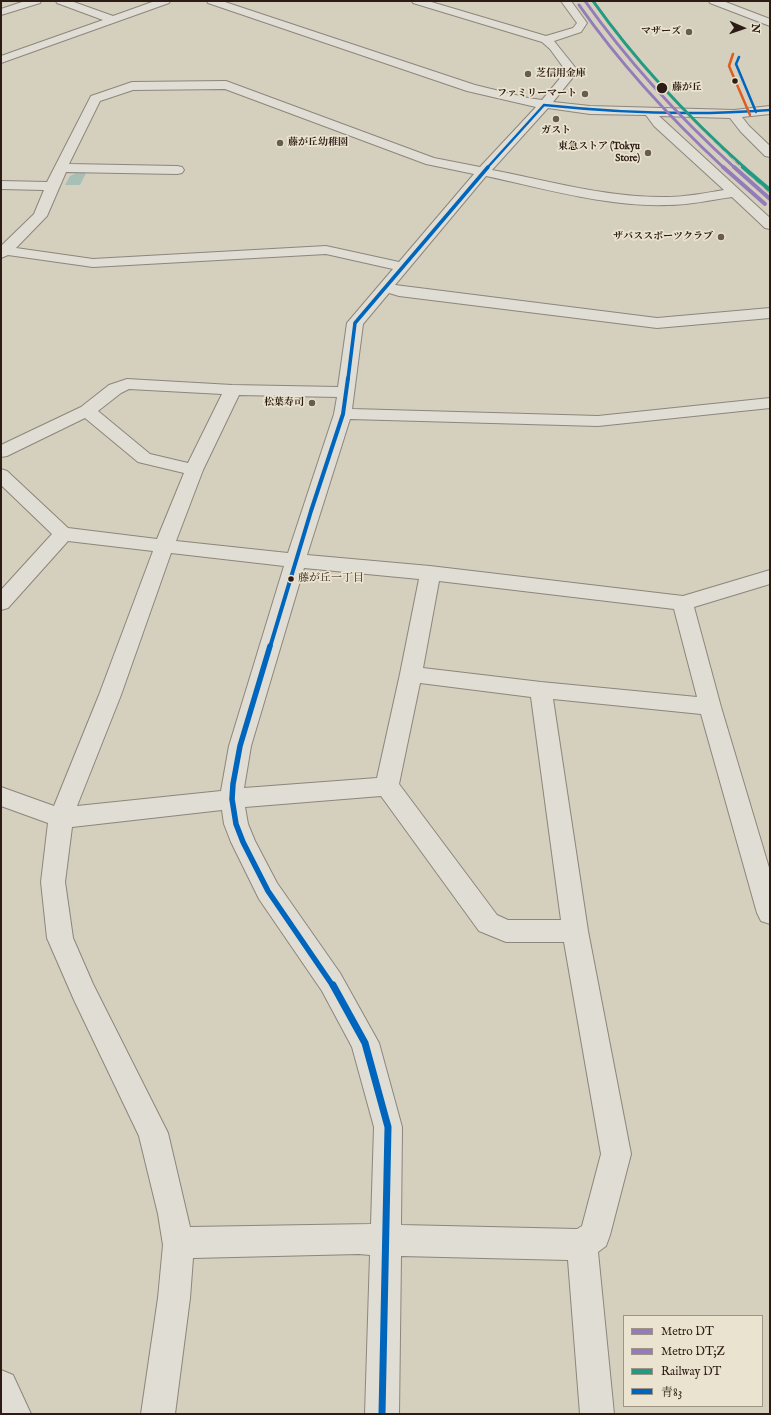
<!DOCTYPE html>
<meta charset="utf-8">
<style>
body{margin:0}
#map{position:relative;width:771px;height:1415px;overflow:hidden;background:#d5cfbe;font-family:"IM FELL English","Noto Serif JP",serif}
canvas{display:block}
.frame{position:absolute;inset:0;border:2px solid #2d1c15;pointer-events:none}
.legend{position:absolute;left:623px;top:1315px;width:140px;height:92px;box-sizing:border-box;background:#eae3cf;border:1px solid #9e9385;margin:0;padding:5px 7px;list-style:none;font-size:12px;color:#2d1c15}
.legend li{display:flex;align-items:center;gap:8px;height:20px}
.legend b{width:20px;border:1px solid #9e9385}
.north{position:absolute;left:723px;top:8px;width:40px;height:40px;-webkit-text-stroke:3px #eae3cf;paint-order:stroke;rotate:92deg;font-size:11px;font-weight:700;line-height:16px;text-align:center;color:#2d1c15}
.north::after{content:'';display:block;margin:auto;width:14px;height:18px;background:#2d1c15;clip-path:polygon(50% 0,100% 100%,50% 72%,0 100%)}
</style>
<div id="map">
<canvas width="771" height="1415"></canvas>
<div class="frame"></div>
<ul class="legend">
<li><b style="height:5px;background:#937cb9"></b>Metro DT</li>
<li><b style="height:5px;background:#937cb9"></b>Metro DT;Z</li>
<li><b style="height:5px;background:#219b82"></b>Railway DT</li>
<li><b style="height:5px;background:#0065bd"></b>青83</li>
</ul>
<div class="north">N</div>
</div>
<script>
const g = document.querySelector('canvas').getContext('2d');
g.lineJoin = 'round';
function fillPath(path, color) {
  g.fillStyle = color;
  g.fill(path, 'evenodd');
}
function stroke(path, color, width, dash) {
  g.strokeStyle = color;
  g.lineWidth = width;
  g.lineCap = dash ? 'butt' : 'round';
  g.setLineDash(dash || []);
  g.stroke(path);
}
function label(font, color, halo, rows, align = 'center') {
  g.font = font + ' "IM FELL English","Noto Serif JP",serif';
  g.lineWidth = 3.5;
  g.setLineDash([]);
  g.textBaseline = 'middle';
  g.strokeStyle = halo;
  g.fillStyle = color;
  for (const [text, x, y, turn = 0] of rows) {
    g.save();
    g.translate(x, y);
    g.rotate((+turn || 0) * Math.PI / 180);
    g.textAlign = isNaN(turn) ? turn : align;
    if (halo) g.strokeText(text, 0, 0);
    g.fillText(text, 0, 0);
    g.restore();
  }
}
const water = new Path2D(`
 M 76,173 L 86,173 L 80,185 L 65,185 L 70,176 Z`);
const minor = new Path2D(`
 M 25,1 L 41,1 L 40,3 L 1,15 L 1,9 Z
 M 56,1 L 71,1 L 113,16 L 155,1 L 170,1 L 169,3 L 1,63 L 1,56 L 103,20 L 57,3 Z
 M 207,1 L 222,1 L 475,85 L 528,98 L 542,100 L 566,71 L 550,49 L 542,42 L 413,3 L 412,1 L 428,1 L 546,36 L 573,28 L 577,23 L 561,1 L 571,1 L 587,23 L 581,32 L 554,41 L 578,71 L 553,102 L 590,106 L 734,110 L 770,106 L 770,114 L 742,117 L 749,126 L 770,146 L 770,157 L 765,156 L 741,132 L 730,118 L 659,116 L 770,218 L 770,229 L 765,228 L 732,197 C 711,200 689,205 668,205 C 607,207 546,189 486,176 L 395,285 L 657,318 L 770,308 L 770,318 L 657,328 L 399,296 L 389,293 L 363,324 L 352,409 L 598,416 L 770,398 L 770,408 L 598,426 L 350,419 L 307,555 L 430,566 L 683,596 L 770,570 L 770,584 L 694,607 L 721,707 L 770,871 L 770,924 L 761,921 L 757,913 L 701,714 L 553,699 L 588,931 L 631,1154 L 610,1235 L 606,1246 L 598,1252 L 614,1414 L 580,1414 L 568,1260 L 401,1256 L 399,1414 L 365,1414 L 370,1255 L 359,1254 L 193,1258 L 190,1298 L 175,1414 L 141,1414 L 158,1298 L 163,1245 L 158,1214 L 139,1136 L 74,1000 L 47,938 L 41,882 L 48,823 L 1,806 L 1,787 L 54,806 L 99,695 L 153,551 L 68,541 L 8,608 L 1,610 L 1,590 L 52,534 L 1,485 L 1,469 L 7,471 L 68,528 L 157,539 L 184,473 L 138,462 L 85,418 L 7,456 L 1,457 L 1,445 L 81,407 L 109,385 L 127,379 L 232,385 L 338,387 L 347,323 L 393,269 L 326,254 L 93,267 L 8,255 L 1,258 L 1,246 L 34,214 L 44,190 L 1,189 L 1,181 L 47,182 L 91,96 L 132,82 L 226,81 L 434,158 L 480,167 L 536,107 L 467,91 L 208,3 ZM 225,89 L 426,164 L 474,174 L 399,262 L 326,246 L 93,259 L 16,248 L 47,216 L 66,172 L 177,174 L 182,173 L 184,170 L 182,167 L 177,166 L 69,164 L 100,101 L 133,90 ZM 548,108 L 590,114 L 646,115 L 654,126 L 724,190 C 705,193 686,197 667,197 C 608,198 550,181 492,170 ZM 129,389 L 222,394 L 188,463 L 150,454 L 98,411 L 121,393 ZM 239,395 L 337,397 L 334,414 L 288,553 L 176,541 L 203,470 ZM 171,553 L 284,566 L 229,746 L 221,791 L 77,806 L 121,695 ZM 304,568 L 419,579 L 400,674 L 377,778 L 244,788 L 251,746 ZM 439,581 L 674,609 L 697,697 L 541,682 L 423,668 ZM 420,683 L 531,697 L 561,920 L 508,920 L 497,915 L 399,784 ZM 381,796 L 479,931 L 506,942 L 564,942 L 601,1154 L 582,1226 L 577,1229 L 401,1225 L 402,1127 L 379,1043 L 340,973 L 277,883 L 255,841 L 248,824 L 245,807 ZM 222,810 L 224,824 L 231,842 L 259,899 L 322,991 L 352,1047 L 374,1127 L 371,1224 L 190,1227 L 168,1133 L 93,984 L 73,938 L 65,882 L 72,827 Z
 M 709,1 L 723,1 L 770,19 L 770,26 L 710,3 Z
 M 1,1370 L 13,1375 L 31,1414 L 1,1414 Z`);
const railFar1 = new Path2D(`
 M 593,1 C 636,63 688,116 743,168`);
const rail = new Path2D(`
 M 742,167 L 770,192`);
const bus1Far4 = new Path2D(`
 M 739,57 L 736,64 L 756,112
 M 544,105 C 620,113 694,116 770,110
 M 487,168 L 544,105`);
const bus1Far3 = new Path2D(`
 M 348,379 L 355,323 L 488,167`);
const bus1Far2 = new Path2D(`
 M 270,647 L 311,511 L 343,414 L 348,378`);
const bus1Far1 = new Path2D(`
 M 270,646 L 240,746 L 233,784 L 232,799 L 236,824 L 243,842 L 268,891 L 333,986`);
const bus1 = new Path2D(`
 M 333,985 L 365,1043 L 388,1127 L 382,1414`);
const bus2 = new Path2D(`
 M 733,54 L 729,66 L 750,115`);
const rail1Far1 = new Path2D(`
 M 593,1 C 637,63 688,117 745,168`);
const rail1 = new Path2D(`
 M 743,167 L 770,190`);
const metro1Far1 = new Path2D(`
 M 585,1 C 629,63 679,117 735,168`);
const metro1 = new Path2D(`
 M 734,167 L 770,199`);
const metro2Far1 = new Path2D(`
 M 579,5 C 621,65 670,118 724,168`);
const metro2 = new Path2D(`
 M 723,167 L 765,204`);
const markers = [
 [689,32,4,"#685b50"],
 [528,74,4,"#685b50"],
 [735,81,3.5,"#2d1c15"],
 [662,88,6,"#2d1c15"],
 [585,94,4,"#685b50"],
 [556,119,4,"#685b50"],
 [280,143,4,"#685b50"],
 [648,153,4,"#685b50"],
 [721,237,4,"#685b50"],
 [312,403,4,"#685b50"],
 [291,579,3.5,"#2d1c15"]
];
const farPoinames = [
 ["マザーズ",681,32],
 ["芝信用金庫",536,74,"left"],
 ["ファミリーマート",577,94],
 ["ガスト",556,131,"center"],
 ["藤が丘幼稚園",288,143,"left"],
 ["東急ストア (Tokyu",640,147],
 ["Store)",640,159],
 ["ザバススポーツクラブ",713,237],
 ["松葉寿司",304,403]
];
const farStopnames = [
 ["藤が丘",672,88]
];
const busNames = [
 ["藤が丘一丁目",298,579]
];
fillPath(water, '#a8bfb6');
stroke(minor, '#8c867c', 2);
fillPath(minor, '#dfddd4');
stroke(railFar1, '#9f9b94', 2.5);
stroke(rail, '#9f9b94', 3);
stroke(railFar1, '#eae3cf', 1.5, [5]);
stroke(rail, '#eae3cf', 2, [6]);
stroke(bus1Far4, '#0065bd', 2.5);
stroke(bus1Far3, '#0065bd', 3.5);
stroke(bus1Far2, '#0065bd', 4);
stroke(bus1Far1, '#0065bd', 5.5);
stroke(bus1, '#0065bd', 7);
stroke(bus2, '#de5e21', 2.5);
stroke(rail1Far1, '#219b82', 3);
stroke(rail1, '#219b82', 4);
stroke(metro1Far1, '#937cb9', 3);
stroke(metro1, '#937cb9', 4);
stroke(metro2Far1, '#937cb9', 3);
stroke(metro2, '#937cb9', 4);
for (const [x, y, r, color] of markers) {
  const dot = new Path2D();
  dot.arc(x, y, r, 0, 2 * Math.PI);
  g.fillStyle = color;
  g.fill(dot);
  stroke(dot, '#eae3cf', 1.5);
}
label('bold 10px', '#2d1c15', '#eae3cf', farPoinames, 'right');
label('bold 10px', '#2d1c15', '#eae3cf', farStopnames, 'left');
label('11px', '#2d1c15', '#eae3cf', busNames, 'left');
</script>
